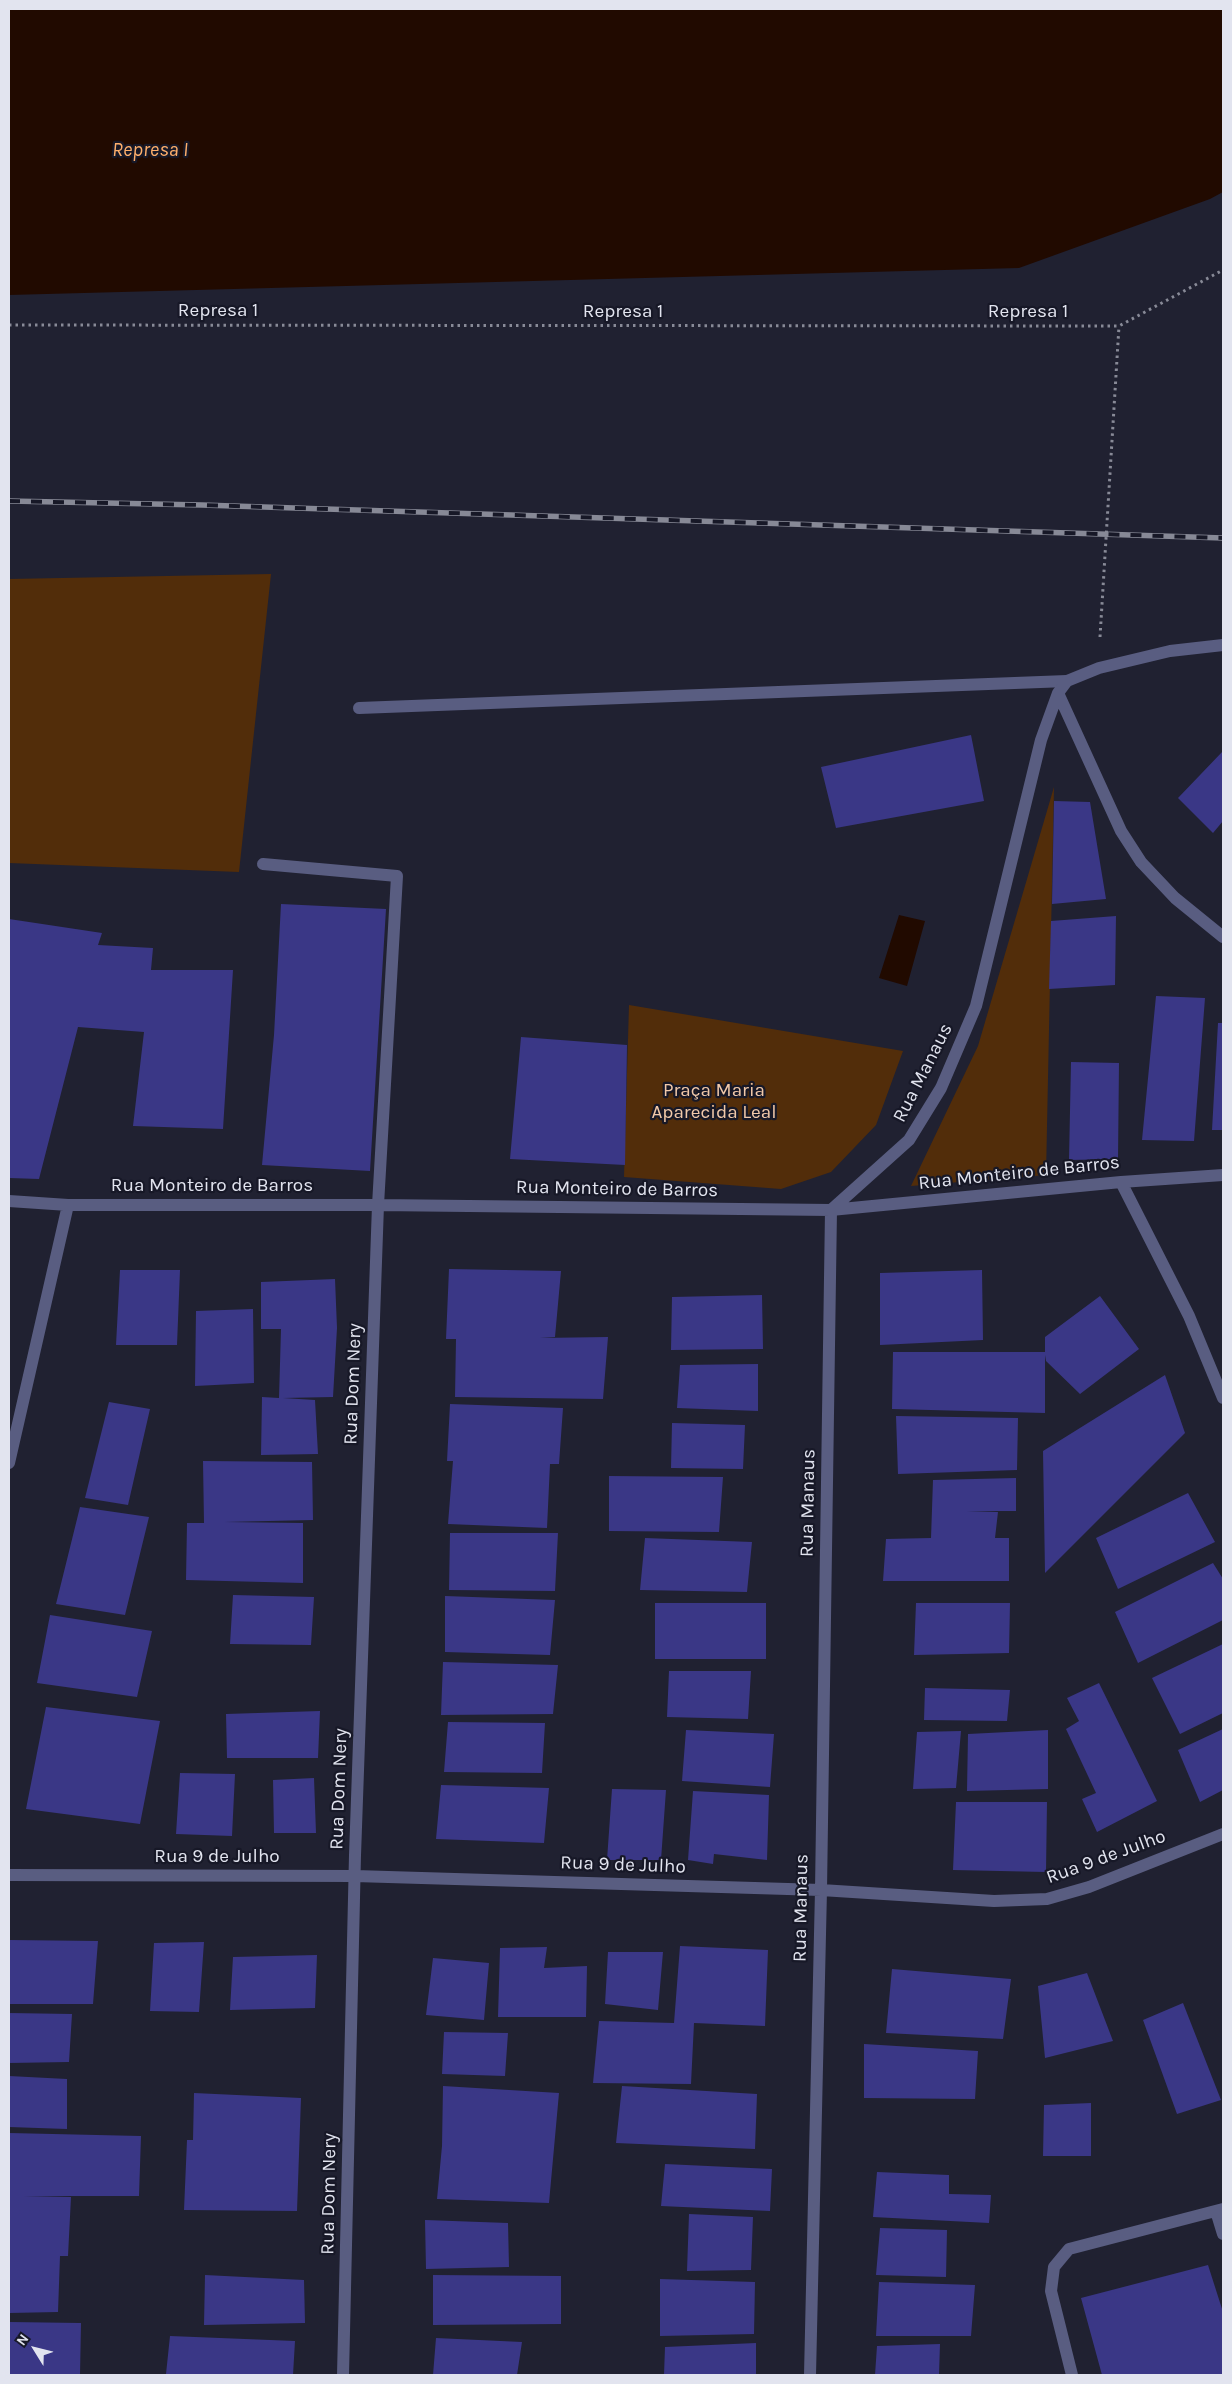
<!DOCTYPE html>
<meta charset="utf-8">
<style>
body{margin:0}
#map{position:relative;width:1232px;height:2384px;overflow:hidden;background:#202131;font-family:Karla,sans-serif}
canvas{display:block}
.frame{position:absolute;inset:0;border:10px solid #e2e4ef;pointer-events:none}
.north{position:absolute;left:10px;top:2324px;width:50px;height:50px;-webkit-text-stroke:4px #171827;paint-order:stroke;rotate:306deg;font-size:14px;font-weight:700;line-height:20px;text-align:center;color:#e2e4ef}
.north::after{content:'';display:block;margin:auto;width:18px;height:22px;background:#e2e4ef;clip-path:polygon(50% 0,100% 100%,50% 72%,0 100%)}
</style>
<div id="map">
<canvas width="1232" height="2384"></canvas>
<div class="frame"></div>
<div class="north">N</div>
</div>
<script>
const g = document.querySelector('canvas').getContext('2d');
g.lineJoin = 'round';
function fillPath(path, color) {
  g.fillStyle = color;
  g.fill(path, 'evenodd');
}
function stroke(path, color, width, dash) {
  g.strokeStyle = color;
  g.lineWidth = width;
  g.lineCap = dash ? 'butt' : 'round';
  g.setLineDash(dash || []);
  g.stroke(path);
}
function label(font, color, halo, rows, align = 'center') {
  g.font = font + ' Karla,sans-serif';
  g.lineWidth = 4.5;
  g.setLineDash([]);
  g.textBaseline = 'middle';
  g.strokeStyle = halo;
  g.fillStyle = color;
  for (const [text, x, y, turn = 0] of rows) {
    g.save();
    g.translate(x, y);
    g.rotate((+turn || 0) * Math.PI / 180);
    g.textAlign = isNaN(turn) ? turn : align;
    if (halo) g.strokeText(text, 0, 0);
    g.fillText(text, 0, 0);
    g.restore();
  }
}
const green = new Path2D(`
 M 271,574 L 239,872 L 9,863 L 9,579 Z
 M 1054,787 L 1046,1175 L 911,1186 L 978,1046 Z
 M 629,1005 L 903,1051 L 876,1125 L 831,1172 L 781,1189 L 624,1177 Z`);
const water = new Path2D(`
 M 9,9 L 1223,9 L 1223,192 L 1210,199 L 1019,268 L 9,295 Z
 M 899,915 L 925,921 L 907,986 L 879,978 Z`);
const building = new Path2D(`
 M 971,735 L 984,801 L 836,828 L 821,767 Z
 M 1223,751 L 1223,821 L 1213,833 L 1178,798 Z
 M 1054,801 L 1090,802 L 1106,899 L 1052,904 Z
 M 281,904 L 386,909 L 370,1171 L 262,1165 L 274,1035 Z
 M 1116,916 L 1115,985 L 1049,989 L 1051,921 Z
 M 9,919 L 102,933 L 98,945 L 153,948 L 151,970 L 233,970 L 223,1129 L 133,1126 L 144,1032 L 78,1027 L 39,1179 L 9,1178 Z
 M 1156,996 L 1205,998 L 1194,1141 L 1142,1140 Z
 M 1218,1023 L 1223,1023 L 1223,1130 L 1212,1130 Z
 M 521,1037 L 627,1045 L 625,1165 L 510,1159 Z
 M 1071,1062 L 1119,1063 L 1118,1159 L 1069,1160 Z
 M 449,1269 L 561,1271 L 555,1337 L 540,1338 L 608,1337 L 603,1399 L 455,1397 L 456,1339 L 446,1339 Z
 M 120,1270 L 180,1270 L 177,1345 L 116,1345 Z
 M 982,1270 L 983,1340 L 880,1345 L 880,1273 Z
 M 335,1279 L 337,1328 L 333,1397 L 283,1398 L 315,1400 L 318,1454 L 261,1455 L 262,1397 L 279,1398 L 281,1329 L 261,1329 L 261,1282 Z
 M 762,1295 L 763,1349 L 671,1350 L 672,1297 Z
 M 1100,1296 L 1139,1349 L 1080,1394 L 1046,1361 L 1045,1355 L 1045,1413 L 892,1409 L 893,1352 L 1045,1352 L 1045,1337 Z
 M 253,1309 L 254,1383 L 195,1386 L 196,1311 Z
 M 758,1364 L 758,1411 L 677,1408 L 680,1365 Z
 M 1165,1375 L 1185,1433 L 1045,1573 L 1043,1451 Z
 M 109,1402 L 150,1409 L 128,1505 L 85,1498 Z
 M 450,1404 L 563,1408 L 559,1464 L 550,1464 L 547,1528 L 448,1524 L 453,1461 L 447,1461 Z
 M 896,1416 L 1018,1418 L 1017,1470 L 898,1474 Z
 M 672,1423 L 745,1425 L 743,1469 L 671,1468 Z
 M 203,1461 L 312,1462 L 313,1520 L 225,1522 L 303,1523 L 303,1583 L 186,1580 L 187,1523 L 204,1523 Z
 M 609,1476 L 723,1477 L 719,1532 L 609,1531 Z
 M 1016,1478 L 1016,1511 L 967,1511 L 998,1512 L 995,1538 L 1009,1538 L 1009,1581 L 883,1581 L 886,1539 L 931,1538 L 933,1480 Z
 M 1188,1493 L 1215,1542 L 1118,1589 L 1096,1538 Z
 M 80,1507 L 149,1517 L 125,1615 L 56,1604 Z
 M 450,1533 L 558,1533 L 555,1591 L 449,1590 Z
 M 645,1538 L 752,1542 L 747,1592 L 640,1590 Z
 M 1213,1563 L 1223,1579 L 1223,1620 L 1138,1663 L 1115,1612 Z
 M 233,1595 L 314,1597 L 311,1645 L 230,1644 Z
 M 445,1596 L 555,1600 L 550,1655 L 445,1652 Z
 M 655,1603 L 766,1603 L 766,1659 L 655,1659 Z
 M 916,1603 L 1010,1603 L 1009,1653 L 914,1655 Z
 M 50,1615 L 152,1631 L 137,1697 L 37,1683 Z
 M 1223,1644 L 1223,1713 L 1180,1734 L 1152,1678 Z
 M 443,1662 L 558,1665 L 553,1714 L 441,1715 Z
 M 669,1671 L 751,1671 L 748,1719 L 667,1717 Z
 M 1099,1683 L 1157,1801 L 1097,1832 L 1082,1799 L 1096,1793 L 1066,1729 L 1079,1721 L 1067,1698 Z
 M 925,1688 L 1010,1690 L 1007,1721 L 924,1720 Z
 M 46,1707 L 160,1721 L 140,1824 L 26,1809 Z
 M 320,1711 L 318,1758 L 227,1758 L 226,1714 Z
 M 448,1722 L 545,1723 L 542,1773 L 444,1772 Z
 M 1223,1729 L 1223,1790 L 1200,1802 L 1178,1750 Z
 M 686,1730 L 774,1734 L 770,1787 L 682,1781 Z
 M 1048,1730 L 1048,1789 L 967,1791 L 968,1734 Z
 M 961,1731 L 956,1788 L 913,1789 L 917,1732 Z
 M 180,1773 L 235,1774 L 232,1836 L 176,1834 Z
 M 314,1778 L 316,1833 L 274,1833 L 273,1780 Z
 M 441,1785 L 549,1788 L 544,1843 L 436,1839 Z
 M 612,1789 L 666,1790 L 661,1860 L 607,1860 Z
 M 693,1791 L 769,1795 L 767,1860 L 714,1854 L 713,1864 L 688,1860 Z
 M 956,1802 L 1047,1802 L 1046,1872 L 953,1870 Z
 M 9,1940 L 98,1941 L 93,2004 L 9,2004 Z
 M 204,1942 L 199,2012 L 150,2011 L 154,1943 Z
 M 680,1946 L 768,1950 L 765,2026 L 694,2023 L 691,2084 L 593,2083 L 599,2021 L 674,2023 Z
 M 547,1947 L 544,1968 L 587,1966 L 586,2017 L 498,2017 L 500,1948 Z
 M 608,1952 L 663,1952 L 658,2010 L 605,2004 Z
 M 317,1955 L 315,2008 L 230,2010 L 233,1957 Z
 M 433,1958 L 489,1963 L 484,2020 L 426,2015 Z
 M 892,1969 L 1011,1979 L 1003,2039 L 886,2033 Z
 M 1087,1973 L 1113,2041 L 1045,2058 L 1038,1986 Z
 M 1183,2003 L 1221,2100 L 1177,2114 L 1143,2020 Z
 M 9,2013 L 72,2014 L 69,2062 L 9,2063 Z
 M 444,2032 L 508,2033 L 505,2076 L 442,2074 Z
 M 864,2044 L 978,2051 L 975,2099 L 864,2098 Z
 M 9,2076 L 67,2079 L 67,2129 L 9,2127 Z
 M 443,2086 L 559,2093 L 549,2203 L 437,2199 L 442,2146 Z
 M 622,2086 L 757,2094 L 755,2149 L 616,2143 Z
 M 194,2093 L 301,2098 L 297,2211 L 184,2210 L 187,2140 L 193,2140 Z
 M 1091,2103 L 1091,2156 L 1043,2156 L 1044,2105 Z
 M 9,2133 L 141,2136 L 139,2196 L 24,2196 L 71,2197 L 68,2256 L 60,2256 L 58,2312 L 9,2313 Z
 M 665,2164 L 772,2169 L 770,2211 L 661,2206 Z
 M 877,2172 L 949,2175 L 949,2194 L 991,2195 L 989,2223 L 873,2217 Z
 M 689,2214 L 753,2217 L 751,2270 L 687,2271 Z
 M 425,2220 L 508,2223 L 509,2267 L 426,2269 Z
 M 880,2228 L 947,2230 L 946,2277 L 876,2275 Z
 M 1208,2265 L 1223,2312 L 1223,2375 L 1102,2375 L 1081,2298 Z
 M 205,2275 L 304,2280 L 305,2323 L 204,2325 Z
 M 433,2275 L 561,2276 L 561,2324 L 433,2325 Z
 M 660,2279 L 755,2282 L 754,2334 L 660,2336 Z
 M 879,2282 L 975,2285 L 971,2336 L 876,2336 Z
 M 9,2322 L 81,2323 L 80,2375 L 9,2375 Z
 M 170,2336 L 295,2341 L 293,2375 L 166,2374 Z
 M 436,2338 L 522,2342 L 517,2375 L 433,2375 Z
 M 756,2343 L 756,2375 L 664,2375 L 665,2347 Z
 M 940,2344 L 939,2375 L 875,2375 L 877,2346 Z`);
const path = new Path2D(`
 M 9,325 L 1119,326 L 1223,270
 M 1100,637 L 1119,326`);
const lane = new Path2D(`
 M 359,708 L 1067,681
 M 263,864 L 397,876 L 378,1205`);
const street = new Path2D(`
 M 1058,693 L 1121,831 L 1141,862 L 1175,898 L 1223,937
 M 1121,1182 L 1189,1316 L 1223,1398
 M 9,1201 L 68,1205 L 378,1205 L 831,1210 L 1121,1182 L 1223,1175
 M 9,1463 L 68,1205
 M 9,1875 L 355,1876 L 821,1890 L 994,1901 L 1047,1899 L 1089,1887 L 1223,1834
 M 1216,2211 L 1223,2234
 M 343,2375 L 355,1855 L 378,1205
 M 810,2375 L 821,1890 L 831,1210 L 909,1140 L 941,1088 L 976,1006 L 1041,740 L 1058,693 L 1067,681 L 1099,668 L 1170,651 L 1223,645
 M 1072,2375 L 1051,2291 L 1054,2267 L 1069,2249 L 1223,2209`);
const rail = new Path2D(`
 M 9,501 L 202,505 L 1223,538`);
const streetNames = [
 ["Represa 1",218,311],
 ["Represa 1",623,312],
 ["Represa 1",1028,312],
 ["Rua Manaus",923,1073,-63],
 ["Rua Monteiro de Barros",1019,1173,-6],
 ["Rua Monteiro de Barros",212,1186],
 ["Rua Monteiro de Barros",617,1189,1],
 ["Rua Dom Nery",353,1384,-88],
 ["Rua Manaus",808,1503,-89],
 ["Rua Dom Nery",339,1789,-88],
 ["Rua 9 de Julho",217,1857],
 ["Rua 9 de Julho",1106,1857,-20],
 ["Rua 9 de Julho",623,1865,2],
 ["Rua Manaus",801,1908,-89],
 ["Rua Dom Nery",329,2194,-89]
];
const parkNames = [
 ["Praça Maria",714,1091],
 ["Aparecida Leal",714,1113]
];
const waterNames = [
 ["Represa I",150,150]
];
fillPath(green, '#522d0a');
fillPath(water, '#210a00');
fillPath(building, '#3a3786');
stroke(path, '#888a97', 3, [2.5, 4]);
stroke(lane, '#595d81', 12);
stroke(street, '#595d81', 12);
stroke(rail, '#878996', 5.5);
stroke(rail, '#171827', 4, [11]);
label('19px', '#e2e4ef', '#171827', streetNames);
label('19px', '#f2c9a9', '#171827', parkNames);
label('italic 20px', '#ffaf6b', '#171827', waterNames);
</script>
